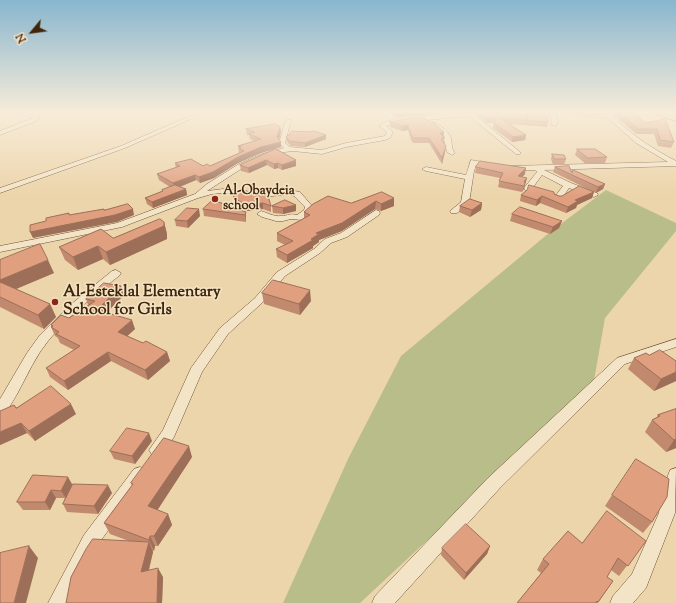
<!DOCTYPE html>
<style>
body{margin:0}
#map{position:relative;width:676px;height:603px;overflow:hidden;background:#edd5ab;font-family:"Sorts Mill Goudy",serif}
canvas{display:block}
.north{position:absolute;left:12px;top:12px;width:40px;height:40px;-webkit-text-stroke:3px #f3e4c8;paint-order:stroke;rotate:241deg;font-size:11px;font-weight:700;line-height:16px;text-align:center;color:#412508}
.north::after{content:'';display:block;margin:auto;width:14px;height:18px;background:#412508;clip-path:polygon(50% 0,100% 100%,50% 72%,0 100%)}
</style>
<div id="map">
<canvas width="676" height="603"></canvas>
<div class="north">N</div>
</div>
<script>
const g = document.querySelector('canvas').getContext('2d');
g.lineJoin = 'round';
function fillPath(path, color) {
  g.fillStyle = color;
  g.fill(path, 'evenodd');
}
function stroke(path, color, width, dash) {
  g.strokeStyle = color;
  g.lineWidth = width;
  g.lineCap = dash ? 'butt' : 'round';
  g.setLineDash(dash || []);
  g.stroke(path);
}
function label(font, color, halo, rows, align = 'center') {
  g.font = font + ' "Sorts Mill Goudy",serif';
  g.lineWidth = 3;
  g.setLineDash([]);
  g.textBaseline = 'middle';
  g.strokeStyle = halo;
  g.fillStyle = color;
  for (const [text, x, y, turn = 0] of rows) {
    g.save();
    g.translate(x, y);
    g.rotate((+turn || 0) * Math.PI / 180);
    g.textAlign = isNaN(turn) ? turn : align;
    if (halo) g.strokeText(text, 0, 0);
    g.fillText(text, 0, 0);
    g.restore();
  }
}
const green = new Path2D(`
 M 606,190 L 676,223 L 676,231 L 605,318 L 593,386 L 360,603 L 283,603 L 349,457 L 401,356 L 549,233 Z`);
const minor = new Path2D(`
 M 9,112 L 32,113 L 40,118 L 34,122 L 0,135 L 0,131 L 33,118 Z
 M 199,112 L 207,112 L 125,148 L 0,193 L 0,188 L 121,146 Z
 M 469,112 L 480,112 L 474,114 L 520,152 L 520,154 L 516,154 L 469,116 L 426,120 C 435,122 446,128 450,136 C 453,140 450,148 455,153 L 452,155 L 447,152 L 444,140 L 445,137 L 432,126 L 421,122 L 421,120 L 403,122 L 386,126 L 393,132 L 390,138 L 385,140 L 346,147 L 322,154 L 293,151 L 277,153 L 244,167 L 207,191 L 223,189 L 264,193 L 289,190 L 300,192 L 313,207 L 311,213 L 302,220 L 291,219 L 283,221 L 276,221 L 262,217 L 257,214 L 261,211 C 268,213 274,217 281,216 C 288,216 290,213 297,215 L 304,210 L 305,207 L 294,196 L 289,194 L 264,197 L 223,193 L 212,194 L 198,198 L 122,227 L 0,252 L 0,246 L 117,223 L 195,194 L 207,184 L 239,164 L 262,154 L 284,148 L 279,143 L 286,119 L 291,120 L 285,143 L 290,147 L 322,150 L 346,143 L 385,136 L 387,132 L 379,126 C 398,111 445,118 469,112 Z
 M 523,112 L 529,112 L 529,113 L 526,115 Z
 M 549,112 L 555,112 L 558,121 L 556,126 L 551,125 L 552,121 Z
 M 564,112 L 605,115 L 603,112 L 609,112 C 628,133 651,148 676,161 L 676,166 L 544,170 L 571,183 L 597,193 L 598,195 L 594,197 L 569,188 L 560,201 L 554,201 L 553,199 L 563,186 L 542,175 L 531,190 L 525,190 L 524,188 L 537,172 L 535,170 L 511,170 L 507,168 L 508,166 L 668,162 L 636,143 L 609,119 Z
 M 650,112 L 660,112 L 676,117 L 676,121 Z
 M 471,160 L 494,164 L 498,166 L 494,168 L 476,165 L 474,171 L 469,203 L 457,213 L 451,213 L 450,211 L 461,202 L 465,179 L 426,171 L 422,169 L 426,167 L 466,175 Z
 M 376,210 L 379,211 L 380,213 L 379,215 L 347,237 L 331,243 L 320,253 L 285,276 L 263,302 L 228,334 L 202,372 L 174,437 L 162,455 L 157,456 L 152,455 L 149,450 L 163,430 L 191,368 L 220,328 L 255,298 L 277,272 L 314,249 L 325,239 L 341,233 Z
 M 116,270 L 121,273 L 120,275 C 91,298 61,321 40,352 C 29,369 21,389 10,406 L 5,413 L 0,415 L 0,399 L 27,353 L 40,335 L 69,306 L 112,271 Z
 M 676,339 L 676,347 L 625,364 L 500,488 L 395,603 L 372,603 L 375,596 L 488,478 L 617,358 Z
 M 140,467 L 146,469 L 148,474 L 146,479 L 96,547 L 68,603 L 48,603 L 84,535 L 134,469 Z
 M 676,468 L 675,513 L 646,588 L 633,603 L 610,603 L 613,596 L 632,574 L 659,513 L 661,495 L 670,470 Z`);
const wall = new Path2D(`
 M 390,112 L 442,112 L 442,113 L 396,117 Z
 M 477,112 L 492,112 L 492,113 L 526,117 L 527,112 L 548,122 L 547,127 L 509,124 L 526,135 L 525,140 L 512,142 L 493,128 L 494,123 L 487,123 L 477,115 Z
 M 614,112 L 637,112 L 637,113 L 639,118 L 646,123 L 665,119 L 674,142 L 671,148 L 658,146 L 654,134 L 636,134 L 613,114 Z
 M 390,122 L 444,132 L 444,143 L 445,152 L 442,164 L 429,143 L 413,143 L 411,140 L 408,130 L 402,131 L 390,127 Z
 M 280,127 L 281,132 L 279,139 L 281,147 L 261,153 L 238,163 L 214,178 L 200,183 L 196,180 L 180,187 L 186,189 L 187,195 L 153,208 L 147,204 L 145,198 L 162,191 L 162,190 L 170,187 L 159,180 L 157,174 L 176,168 L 175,163 L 210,166 L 239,153 L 238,146 L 254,141 L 250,139 L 249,135 L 247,135 L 246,129 Z
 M 289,135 L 326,135 L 326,139 L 305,147 L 291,146 L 287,142 L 286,138 Z
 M 276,149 L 296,166 L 282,170 L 278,168 L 274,169 L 267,165 L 249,173 L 241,171 L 240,165 Z
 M 577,149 L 607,157 L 605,163 L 586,164 L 575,155 Z
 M 552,154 L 566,159 L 564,165 L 553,165 L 551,159 Z
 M 476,167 L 525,174 L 522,177 L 527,178 L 522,192 L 498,187 L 500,178 L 475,173 Z
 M 555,167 L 605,184 L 603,189 L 596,193 L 553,172 Z
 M 382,192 L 394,206 L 381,211 L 375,209 L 342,231 L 319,240 L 319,242 L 313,246 L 313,248 L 287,263 L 277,257 L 276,249 L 285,245 L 277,241 L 277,233 L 304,218 L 304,212 L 351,203 Z
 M 594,192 L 592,198 L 577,205 L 576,208 L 566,213 L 540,203 L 536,206 L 520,201 L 521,195 L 554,194 L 559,196 L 562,196 Z
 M 248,193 L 261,193 L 271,206 L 271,212 L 263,209 L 247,211 L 235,204 L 234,198 Z
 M 285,200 L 296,211 L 283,214 L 273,213 L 272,206 Z
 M 482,203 L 481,210 L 470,217 L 459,212 L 460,206 Z
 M 203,209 L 246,212 L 246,222 L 204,216 Z
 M 512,214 L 562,221 L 559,228 L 550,234 L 510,221 Z
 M 200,216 L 188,228 L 176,226 L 175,220 Z
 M 164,222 L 167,234 L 167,239 L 110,265 L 103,259 L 78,270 L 65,260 L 59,247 L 113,238 Z
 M 0,260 L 54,273 L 16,289 L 50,304 L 56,317 L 44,329 L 0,307 Z
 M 121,286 L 124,295 L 106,313 L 135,329 L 127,336 L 143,343 L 167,352 L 170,361 L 148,380 L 111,361 L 68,390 L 50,377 L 46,368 L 74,350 L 60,343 L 58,338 L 55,336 L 51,327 L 52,326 L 51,325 L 69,318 L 88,305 L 86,299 Z
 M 262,293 L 311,301 L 300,315 L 264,304 Z
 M 649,355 L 676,361 L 676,381 L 654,391 L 628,369 L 634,358 Z
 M 14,405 L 16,407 L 76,414 L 35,441 L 27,433 L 0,445 Z
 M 676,409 L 676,448 L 666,452 L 645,432 L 652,420 L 657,417 L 658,415 Z
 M 152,441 L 135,464 L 114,459 L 110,451 Z
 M 192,457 L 157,510 L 168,514 L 172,525 L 158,546 L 155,546 L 154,551 L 153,550 L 153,552 L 149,570 L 163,577 L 162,603 L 66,603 L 129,541 L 110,534 L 104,523 L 132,486 L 131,483 Z
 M 33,475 L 72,484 L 112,493 L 98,514 L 67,512 L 63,504 L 65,498 L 56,498 L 50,510 L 23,510 L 17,502 Z
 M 612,495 L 652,522 L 643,533 L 605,506 Z
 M 646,541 L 619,576 L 611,570 L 607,577 L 613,581 L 598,603 L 517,603 L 541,573 L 537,570 L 543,559 L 582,543 Z
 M 490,546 L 487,554 L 464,580 L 441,555 L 442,548 Z`);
const shadedWall = new Path2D(`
 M 403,112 L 442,112 L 442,113 L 396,117 L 396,113 Z
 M 408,125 L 408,130 L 402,131 L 403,126 Z
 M 280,127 L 281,132 L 278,143 L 277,137 Z
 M 444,132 L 443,137 L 440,133 Z
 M 326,135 L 326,139 L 305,147 L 305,143 Z
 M 526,135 L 525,140 L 512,142 L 513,137 Z
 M 281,142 L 281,147 L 261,153 L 238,163 L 214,178 L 200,183 L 199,177 L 238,157 L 261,147 Z
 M 446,146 L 445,152 L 442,164 L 442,158 Z
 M 266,160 L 267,165 L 249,173 L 248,168 Z
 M 296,160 L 296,166 L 282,170 L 282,165 Z
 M 278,163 L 278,168 L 274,169 L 274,164 Z
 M 526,168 L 525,174 L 517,182 L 518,176 Z
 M 195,175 L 196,180 L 174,189 L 173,183 Z
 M 527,178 L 524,189 L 522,192 L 524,185 L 524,181 Z
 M 605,184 L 603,189 L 596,193 L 598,187 Z
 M 186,189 L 187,195 L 153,208 L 152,202 Z
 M 594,192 L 592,198 L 577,205 L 576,208 L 566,213 L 568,207 L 575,200 Z
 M 542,196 L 540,203 L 536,206 L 537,200 Z
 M 394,198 L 394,206 L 381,211 L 381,204 Z
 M 376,201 L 375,209 L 342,231 L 319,240 L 319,242 L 313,246 L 313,248 L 287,263 L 287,255 L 311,239 L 316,233 Z
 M 263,203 L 263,209 L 247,211 L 246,205 Z
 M 482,203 L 481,210 L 470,217 L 472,210 Z
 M 296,205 L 296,211 L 283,214 L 283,208 Z
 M 133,209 L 134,215 L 117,222 L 33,238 L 30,232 Z
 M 199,209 L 200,216 L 188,228 L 187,221 Z
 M 246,212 L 246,222 L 245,215 Z
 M 562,221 L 559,228 L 550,234 L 553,227 Z
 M 164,222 L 167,234 L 167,239 L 110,265 L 106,252 Z
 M 98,246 L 103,259 L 78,270 L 73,257 Z
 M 48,260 L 54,273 L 4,294 L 0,285 L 0,280 Z
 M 121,286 L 124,295 L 100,319 L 97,310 Z
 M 310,290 L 311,301 L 300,315 L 299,304 Z
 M 50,304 L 56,317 L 44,329 L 38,315 Z
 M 132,320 L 135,329 L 122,341 L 118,332 Z
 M 108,352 L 111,361 L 68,390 L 64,381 Z
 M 167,352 L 170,361 L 148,380 L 145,370 Z
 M 676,372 L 676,381 L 654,391 L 661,379 Z
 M 71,404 L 76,414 L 35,441 L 29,431 Z
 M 21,423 L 27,433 L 0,445 L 0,432 Z
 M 149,433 L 152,441 L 135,464 L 132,456 Z
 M 676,439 L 676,448 L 666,452 L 674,440 Z
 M 189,446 L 192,457 L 153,517 L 148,506 Z
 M 68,477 L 72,484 L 66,498 L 61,491 Z
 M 108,485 L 112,493 L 98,514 L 94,506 Z
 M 51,490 L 56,498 L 50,510 L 45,502 Z
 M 168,514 L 172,525 L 158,546 L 154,536 Z
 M 150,536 L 155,546 L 154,551 L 149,540 Z
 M 149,542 L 153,552 L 146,581 L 141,572 Z
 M 29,546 L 38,558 L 26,603 L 14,603 Z
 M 490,546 L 487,554 L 464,580 L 466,573 Z
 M 158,568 L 163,577 L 162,603 L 157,603 Z`);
const building = new Path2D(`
 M 481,112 L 492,112 L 492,113 L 517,112 L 528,119 L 527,112 L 547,113 L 548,122 L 500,118 L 526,135 L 513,137 L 494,123 L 497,118 L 488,118 Z
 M 619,112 L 637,112 L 639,118 L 646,123 L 665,119 L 674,142 L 660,140 L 657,129 L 638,129 Z
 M 420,117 L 432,122 L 444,132 L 440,133 L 444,138 L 441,139 L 446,146 L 442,158 L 429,138 L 414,138 L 411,135 L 408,125 L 403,126 L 390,122 Z
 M 276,124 L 280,127 L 277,137 L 281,142 L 261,147 L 238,157 L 213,172 L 199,177 L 195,175 L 173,183 L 157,174 L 180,166 L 175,163 L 191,159 L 203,166 L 207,164 L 210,166 L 244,151 L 239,148 L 241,147 L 238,146 L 261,139 L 249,134 L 255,132 L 246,129 Z
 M 292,131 L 309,132 L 314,131 L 326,135 L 305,143 L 290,141 L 286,138 L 288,134 L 289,135 Z
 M 276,149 L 296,160 L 282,165 L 278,163 L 274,164 L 266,160 L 248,168 L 240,165 Z
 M 577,149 L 595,149 L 607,157 L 588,158 Z
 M 552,154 L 564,155 L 566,159 L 555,159 Z
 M 480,161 L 526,168 L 518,176 L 527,178 L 524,181 L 525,183 L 524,186 L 499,181 L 503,173 L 476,167 Z
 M 569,166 L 572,173 L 573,170 L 605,184 L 598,187 L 555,167 Z
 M 175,185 L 186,189 L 152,202 L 145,198 L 163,191 L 162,190 Z
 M 529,185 L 554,192 L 554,194 L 559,196 L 562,196 L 579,186 L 594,192 L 575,200 L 578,201 L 568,207 L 542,196 L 537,200 L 521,195 L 527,190 Z
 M 234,191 L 247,191 L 248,193 L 261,192 L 261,193 L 267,193 L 271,206 L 263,203 L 246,205 L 234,198 Z
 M 382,192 L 394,198 L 381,204 L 376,201 L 342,223 L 316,233 L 319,234 L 311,239 L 313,240 L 287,255 L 276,249 L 293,241 L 277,233 L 310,215 L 304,212 L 313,204 L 328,196 L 351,203 Z
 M 470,199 L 482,203 L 472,210 L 460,206 Z
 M 213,200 L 246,212 L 245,215 L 203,209 Z
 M 285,200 L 296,205 L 283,208 L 272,206 Z
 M 128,204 L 133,209 L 115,215 L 30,232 L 30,225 L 46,221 L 46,218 L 69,213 L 69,215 L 104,209 L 104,210 Z
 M 520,207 L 562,221 L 553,227 L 512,214 Z
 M 187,208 L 199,209 L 187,221 L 175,220 Z
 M 160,219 L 164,222 L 164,226 L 106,252 L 98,246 L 73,257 L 59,247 L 101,229 L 113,238 Z
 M 40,244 L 48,260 L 0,280 L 0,260 Z
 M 273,280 L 310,290 L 299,304 L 262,293 Z
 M 0,282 L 50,304 L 38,315 L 0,297 Z
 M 104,283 L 121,286 L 97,310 L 132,320 L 118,332 L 143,343 L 146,341 L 167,352 L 145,370 L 108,352 L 64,381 L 46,368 L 80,346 L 56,334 L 59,332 L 51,327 L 53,326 L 51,325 L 61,315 L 69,318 L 95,301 L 86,299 Z
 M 660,350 L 676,361 L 676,372 L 661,379 L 634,358 L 646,353 L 649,355 Z
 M 51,386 L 71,404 L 29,431 L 21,423 L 0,432 L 0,411 L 14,405 L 16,408 Z
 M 676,409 L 676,439 L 674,440 L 652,420 L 660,416 L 658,415 Z
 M 127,428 L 149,433 L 132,456 L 110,451 Z
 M 164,438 L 189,446 L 148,506 L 168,514 L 154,536 L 150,536 L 149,540 L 104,523 L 133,484 L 131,483 Z
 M 636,459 L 669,479 L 667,497 L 652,522 L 612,495 Z
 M 33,475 L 68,477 L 61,491 L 51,490 L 45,502 L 17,502 Z
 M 73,484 L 108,485 L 94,506 L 63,504 Z
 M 607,511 L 646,541 L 628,566 L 618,558 L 607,577 L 613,581 L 598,602 L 597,601 L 595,603 L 517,603 L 549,564 L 543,559 L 568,531 L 582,543 Z
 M 466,524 L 490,546 L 466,573 L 442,548 Z
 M 93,539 L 149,542 L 141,572 L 158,568 L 157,603 L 66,603 L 71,577 L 86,549 Z
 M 29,546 L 14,603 L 0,603 L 0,553 Z`);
const markers = [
 [215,199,4,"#8f2418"],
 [55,302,4,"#8f2418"]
];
const farPoinames = [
 ["Al-Obaydeia",223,192],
 ["school",223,207]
];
const poiNames = [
 ["Al-Esteklal Elementary",63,293],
 ["School for Girls",63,311]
];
fillPath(green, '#b8bd89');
stroke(minor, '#6c5131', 1);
fillPath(minor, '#f3e4c8');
fillPath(wall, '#c1896d');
fillPath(shadedWall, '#9d6f59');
fillPath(building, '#e09f7f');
stroke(building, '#9d6f59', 1);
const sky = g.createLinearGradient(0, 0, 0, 197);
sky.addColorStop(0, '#88b6ce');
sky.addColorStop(0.57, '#f7ecd9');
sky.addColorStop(1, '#f7ecd900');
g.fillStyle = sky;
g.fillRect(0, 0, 676, 197);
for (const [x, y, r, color] of markers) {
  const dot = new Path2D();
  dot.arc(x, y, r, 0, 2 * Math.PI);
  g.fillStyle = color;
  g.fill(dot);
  stroke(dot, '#f3e4c8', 1.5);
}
label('bold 13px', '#412508', '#f3e4c8', farPoinames, 'left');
label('bold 16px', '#412508', '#f3e4c8', poiNames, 'left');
</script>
